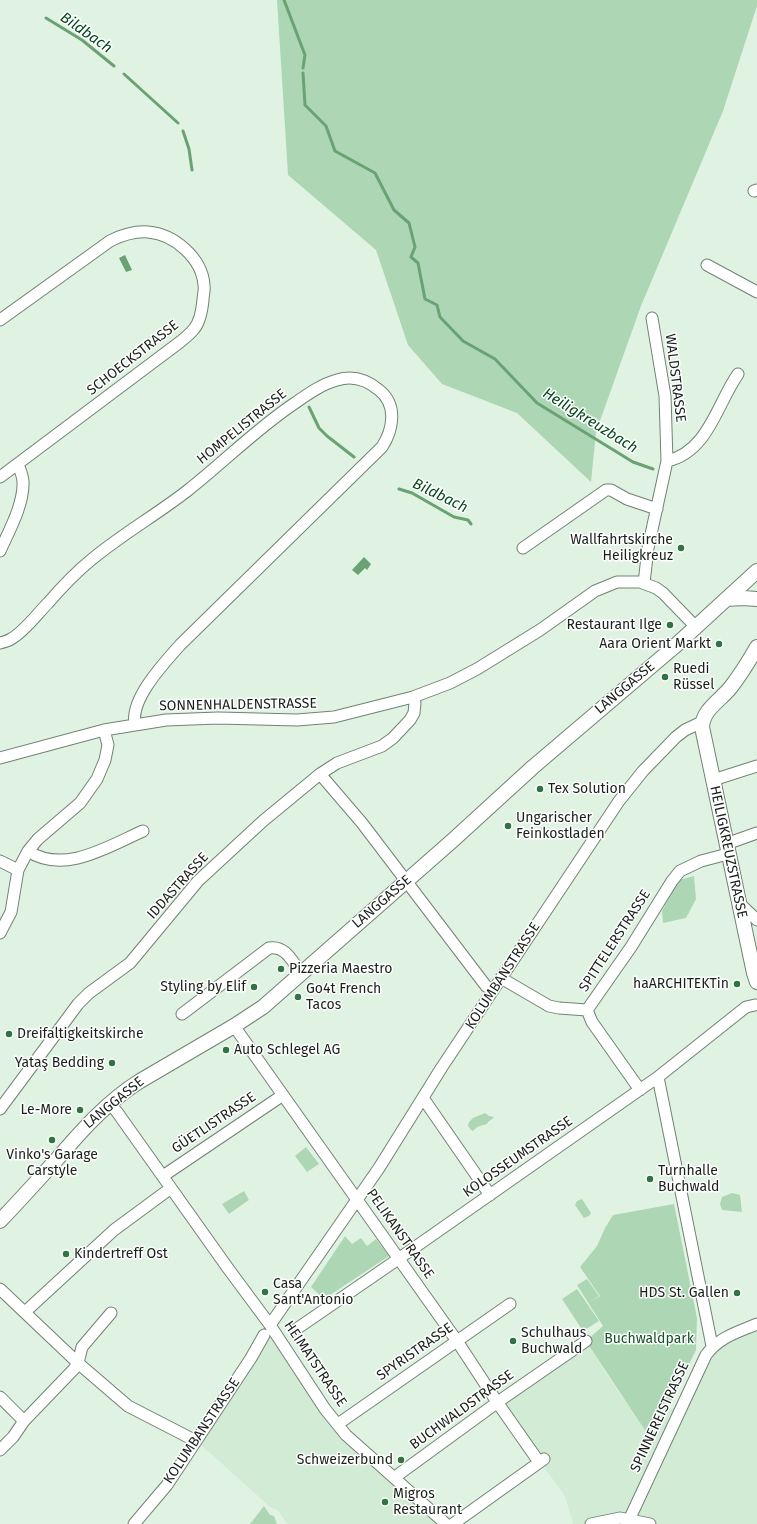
<!DOCTYPE html>
<meta charset="utf-8">
<style>
body{margin:0}
canvas{display:block;background:#e0f3e3}
</style>
<canvas width="757" height="1524"></canvas>
<script>
const g = document.querySelector('canvas').getContext('2d');
g.lineJoin = 'round';
function fillPath(path, color) {
  g.fillStyle = color;
  g.fill(path, 'evenodd');
}
function stroke(path, color, width, dash) {
  g.strokeStyle = color;
  g.lineWidth = width;
  g.lineCap = dash ? 'butt' : 'round';
  g.setLineDash(dash || []);
  g.stroke(path);
}
function label(font, color, halo, rows, align = 'center') {
  g.font = font + ' "Fira Sans",sans-serif';
  g.lineWidth = 3;
  g.setLineDash([]);
  g.textBaseline = 'middle';
  g.strokeStyle = halo;
  g.fillStyle = color;
  for (const [text, x, y, turn = 0] of rows) {
    g.save();
    g.translate(x, y);
    g.rotate((+turn || 0) * Math.PI / 180);
    g.textAlign = isNaN(turn) ? turn : align;
    if (halo) g.strokeText(text, 0, 0);
    g.fillText(text, 0, 0);
    g.restore();
  }
}
const built = new Path2D(`
 M 757,1324 L 757,1524 L 573,1524 L 565,1496 L 497,1402 L 586,1341 L 610,1379 L 652,1441 L 667,1409 L 682,1406 L 712,1346 Z
 M 270,1325 L 325,1409 L 395,1477 L 436,1524 L 287,1524 L 278,1510 L 270,1507 L 198,1442 Z`);
const green = new Path2D(`
 M 277,0 L 757,0 L 757,6 L 723,111 L 641,306 L 596,432 L 591,482 L 517,413 L 442,384 L 408,345 L 376,250 L 288,175 Z
 M 694,876 L 696,899 L 686,918 L 663,923 L 662,911 L 679,880 Z
 M 485,1113 L 489,1116 L 494,1117 C 492,1120 488,1121 487,1124 L 477,1127 L 473,1131 L 471,1130 L 468,1126 L 469,1122 L 473,1118 Z
 M 306,1147 L 319,1164 L 307,1172 L 295,1156 Z
 M 244,1191 L 249,1200 L 229,1214 L 222,1204 Z
 M 732,1193 L 740,1195 L 742,1212 L 722,1210 L 720,1204 L 722,1197 Z
 M 582,1199 L 591,1213 L 589,1216 L 584,1218 L 575,1205 L 577,1201 Z
 M 674,1204 L 697,1318 L 696,1350 L 652,1441 L 586,1341 L 603,1326 L 577,1285 L 587,1279 L 599,1296 L 590,1302 L 600,1296 L 580,1267 L 597,1246 L 605,1228 L 613,1215 Z
 M 345,1236 L 352,1244 L 361,1238 L 367,1246 L 376,1239 L 389,1256 L 324,1299 L 311,1287 Z
 M 577,1289 L 599,1321 L 583,1331 L 562,1299 Z
 M 264,1506 L 270,1515 L 274,1516 L 277,1524 L 250,1524 Z`);
const water = new Path2D(`
 M 125,255 L 132,270 L 126,272 L 119,258 Z
 M 364,557 L 371,564 L 367,570 L 365,568 L 358,575 L 352,570 Z`);
const stream = new Path2D(`
 M 284,0 L 305,55 L 303,68
 M 46,18 L 82,40 L 114,66
 M 303,73 L 305,105 L 326,126 L 335,151 L 375,173 L 394,210 L 409,223 L 415,247 L 411,257 L 418,263 L 425,299 L 437,305 L 440,317 L 463,341 L 495,359 L 537,403 L 633,462 L 653,469
 M 124,74 L 178,123
 M 183,131 L 189,149 L 192,170
 M 309,407 L 319,428 L 327,436 L 354,457
 M 399,489 L 412,493 L 454,517 L 468,520 L 471,524`);
const minor = new Path2D(`
 M 754,191 L 757,190
 M 707,265 L 757,292
 M 0,320 L 110,241 C 122,235 134,231 148,232 C 174,234 202,258 204,285 C 205,290 203,295 203,300 C 202,310 200,322 194,329 C 190,334 185,338 180,342 L 0,477
 M 667,461 C 708,452 717,404 738,374
 M 523,548 L 606,490 L 611,490 L 627,499 L 657,509
 M 0,551 C 9,531 24,504 23,482 C 23,476 20,470 18,464
 M 644,583 L 648,548 L 667,461 L 665,396 L 652,318
 M 0,643 C 4,642 8,641 11,639 C 25,631 37,614 48,603 C 61,588 75,573 91,560 C 121,535 156,515 187,491 C 224,462 256,429 295,403 C 308,394 322,384 337,380 C 353,375 367,380 379,390 C 398,405 393,430 382,447 L 180,645 C 164,663 130,699 135,724
 M 0,758 L 104,730 L 166,720 L 218,718 L 297,720 L 334,717 L 413,697 L 450,683 L 477,669 L 540,630 L 595,591 L 617,582 L 640,582 L 656,588 L 663,593 L 695,626
 M 320,774 L 362,823 L 486,986 L 492,990
 M 713,780 L 757,766
 M 726,844 L 757,833
 M 28,851 C 64,875 109,846 143,831
 M 0,861 L 18,870
 M 739,903 L 757,920
 M 0,933 L 11,912 L 18,870 L 28,851 L 38,839 L 80,803 L 97,779 L 105,760 L 108,745 L 104,730
 M 501,978 L 549,1006 L 559,1008 L 587,1010
 M 182,1014 L 269,948 C 285,945 292,961 301,973
 M 234,1026 L 457,1341 L 497,1402 L 539,1462
 M 658,1077 L 712,1346
 M 640,1090 L 592,1022 L 587,1010 L 631,947 L 672,881 L 680,871 L 701,861 L 728,854
 M 423,1098 L 490,1195
 M 110,1104 L 117,1112 L 227,1267 L 270,1325 L 325,1409 L 346,1435 L 446,1524
 M 0,1109 L 78,1004 L 89,993 L 130,963 L 198,881 L 263,821 L 320,774 L 337,763 L 382,746 L 393,738 L 410,720 L 414,713 L 415,703 L 413,697
 M 163,1176 L 283,1095
 M 0,1289 L 78,1363 L 128,1406 L 196,1441
 M 25,1312 L 114,1230 L 171,1188
 M 270,1325 L 379,1168 L 442,1067 L 619,801 L 643,771 L 676,737 L 685,730 L 702,722
 M 295,1330 L 391,1264 L 658,1077 L 746,1007 L 755,1005
 M 0,1397 L 24,1421
 M 338,1424 L 510,1304
 M 0,1450 L 13,1437 L 24,1421 L 74,1369 L 78,1363 L 82,1347 L 111,1313
 M 395,1477 L 502,1399 L 586,1341
 M 629,1520 L 706,1355 C 719,1337 738,1332 757,1324
 M 134,1524 L 167,1485 L 251,1358 L 264,1335
 M 453,1524 L 544,1459
 M 591,1524 L 620,1518 L 650,1524`);
const major = new Path2D(`
 M 726,599 L 743,598 L 757,599
 M 757,647 C 749,661 741,674 731,687 C 721,700 703,709 702,727 L 754,973 L 757,982
 M 0,1221 C 20,1200 39,1179 58,1158 C 83,1129 108,1101 140,1081 L 234,1026 L 263,1007 L 452,841 L 533,767 L 674,647 L 757,571`);
const markers = [
 [681,548,4,"#307541"],
 [670,625,4,"#307541"],
 [719,644,4,"#307541"],
 [665,677,4,"#307541"],
 [540,789,4,"#307541"],
 [508,826,4,"#307541"],
 [281,969,4,"#307541"],
 [737,984,4,"#307541"],
 [254,987,4,"#307541"],
 [298,997,4,"#307541"],
 [9,1034,4,"#307541"],
 [226,1050,4,"#307541"],
 [112,1063,4,"#307541"],
 [80,1110,4,"#307541"],
 [52,1140,4,"#307541"],
 [650,1179,4,"#307541"],
 [66,1254,4,"#307541"],
 [265,1292,4,"#307541"],
 [737,1293,4,"#307541"],
 [513,1341,4,"#307541"],
 [401,1460,4,"#307541"],
 [385,1502,4,"#307541"]
];
const streetNames = [
 ["SCHOECKSTRASSE",133,358,-38],
 ["WALDSTRASSE",675,378,83],
 ["HOMPELISTRASSE",242,427,-39],
 ["LANGGASSE",625,688,-40],
 ["SONNENHALDENSTRASSE",238,705,-1],
 ["HEILIGKREUZSTRASSE",728,852,78],
 ["IDDASTRASSE",178,886,-48],
 ["LANGGASSE",382,902,-41],
 ["SPITTELERSTRASSE",615,941,-57],
 ["KOLUMBANSTRASSE",503,976,-57],
 ["LANGGASSE",114,1103,-39],
 ["GÜETLISTRASSE",214,1123,-34],
 ["KOLOSSEUMSTRASSE",518,1157,-35],
 ["PELIKANSTRASSE",400,1234,55],
 ["SPYRISTRASSE",415,1352,-35],
 ["HEIMATSTRASSE",315,1364,56],
 ["BUCHWALDSTRASSE",462,1410,-36],
 ["SPINNEREISTRASSE",660,1417,-65],
 ["KOLUMBANSTRASSE",202,1431,-56]
];
const poiNames = [
 ["Wallfahrtskirche",673,540,"right"],
 ["Heiligkreuz",673,556,"right"],
 ["Restaurant Ilge",662,625,"right"],
 ["Aara Orient Markt",711,644,"right"],
 ["Ruedi",673,669],
 ["Rüssel",673,685],
 ["Tex Solution",548,789],
 ["Ungarischer",516,818],
 ["Feinkostladen",516,834],
 ["Pizzeria Maestro",289,969],
 ["haARCHITEKTin",729,984,"right"],
 ["Styling by Elif",246,987,"right"],
 ["Go4t French",306,989],
 ["Tacos",306,1005],
 ["Dreifaltigkeitskirche",17,1034],
 ["Auto Schlegel AG",234,1050],
 ["Yataş Bedding",104,1063,"right"],
 ["Le-More",72,1110,"right"],
 ["Vinko's Garage",52,1155,"center"],
 ["Carstyle",52,1171,"center"],
 ["Turnhalle",658,1171],
 ["Buchwald",658,1187],
 ["Kindertreff Ost",74,1254],
 ["Casa",273,1284],
 ["Sant'Antonio",273,1300],
 ["HDS St. Gallen",729,1293,"right"],
 ["Schulhaus",521,1333],
 ["Buchwald",521,1349],
 ["Schweizerbund",393,1460,"right"],
 ["Migros",393,1494],
 ["Restaurant",393,1510]
];
const parkNames = [
 ["Buchwaldpark",649,1339]
];
const waterNames = [
 ["Bildbach",86,33,35],
 ["Heiligkreuzbach",590,421,32],
 ["Bildbach",440,496,26]
];
fillPath(built, '#d1ebd5');
fillPath(green, '#add7b4');
fillPath(water, '#6aa274');
stroke(stream, '#6aa274', 3);
stroke(minor, '#728274', 13);
stroke(major, '#728274', 16);
stroke(minor, '#fff', 11);
stroke(major, '#fff', 14);
for (const [x, y, r, color] of markers) {
  const dot = new Path2D();
  dot.arc(x, y, r, 0, 2 * Math.PI);
  g.fillStyle = color;
  g.fill(dot);
  stroke(dot, '#fff', 1.5);
}
label('14px', '#19201a', '#fff', streetNames);
label('14px', '#19201a', '#fff', poiNames, 'left');
label('14px', '#135226', '#fff', parkNames);
label('italic 15px', '#06491e', '#fff', waterNames);
</script>
